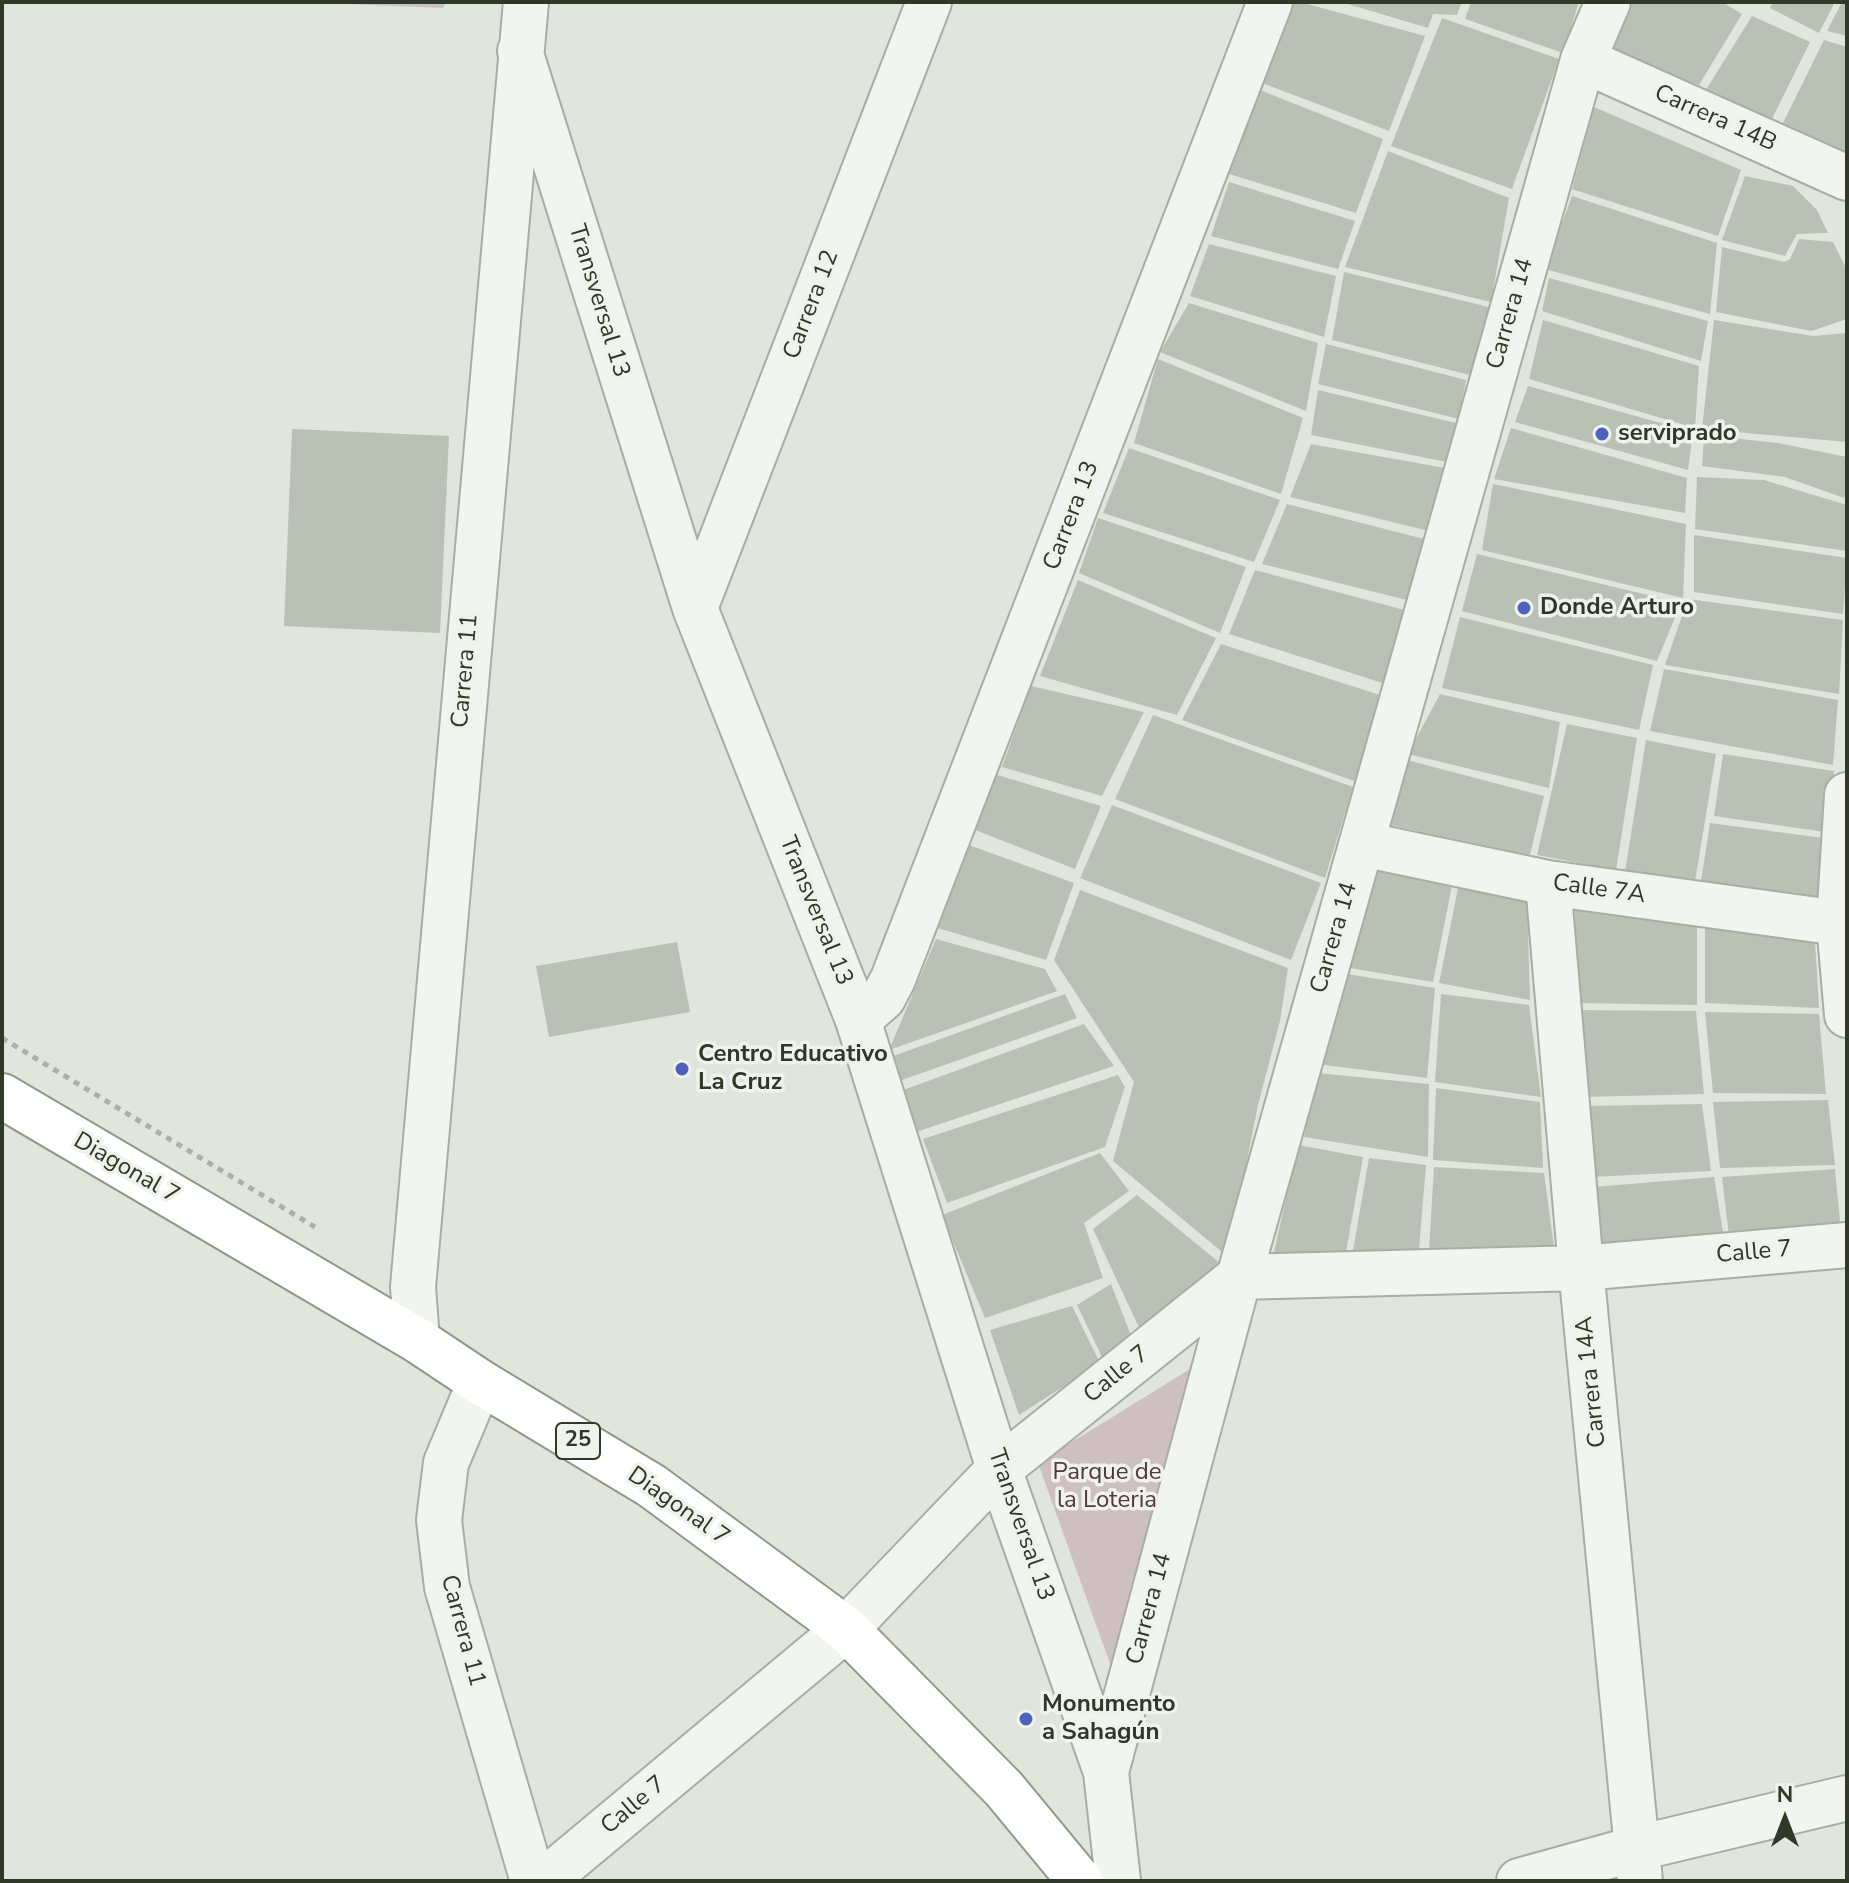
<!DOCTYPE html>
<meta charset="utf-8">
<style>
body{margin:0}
#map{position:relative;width:1849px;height:1883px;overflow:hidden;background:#e0e5dd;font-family:"Nunito Sans",sans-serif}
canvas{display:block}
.frame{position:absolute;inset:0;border:4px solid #2f3928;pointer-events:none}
.north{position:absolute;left:1745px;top:1779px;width:80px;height:80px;-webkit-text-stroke:6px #eff3ec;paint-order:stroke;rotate:0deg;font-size:22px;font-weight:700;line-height:32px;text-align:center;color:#2f3928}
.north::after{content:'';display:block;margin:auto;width:28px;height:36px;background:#2f3928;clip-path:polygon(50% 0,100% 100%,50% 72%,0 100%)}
</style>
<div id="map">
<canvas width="1849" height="1883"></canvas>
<div class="frame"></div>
<div class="north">N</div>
</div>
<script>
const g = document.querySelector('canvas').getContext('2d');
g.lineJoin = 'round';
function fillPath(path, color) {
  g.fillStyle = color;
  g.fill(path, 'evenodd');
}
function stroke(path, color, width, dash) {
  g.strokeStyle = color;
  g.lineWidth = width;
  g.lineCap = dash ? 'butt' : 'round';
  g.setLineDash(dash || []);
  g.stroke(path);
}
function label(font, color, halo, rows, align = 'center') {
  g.font = font + ' "Nunito Sans",sans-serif';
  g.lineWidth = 7;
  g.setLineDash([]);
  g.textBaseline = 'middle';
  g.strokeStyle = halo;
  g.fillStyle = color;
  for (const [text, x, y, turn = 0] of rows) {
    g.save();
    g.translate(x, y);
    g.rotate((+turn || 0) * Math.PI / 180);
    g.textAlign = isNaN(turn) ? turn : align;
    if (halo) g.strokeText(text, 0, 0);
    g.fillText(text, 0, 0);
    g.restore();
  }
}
const green = new Path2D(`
 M 302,2 L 446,2 L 443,8 Z
 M 1195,1366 L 1113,1672 L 1038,1463 Z`);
const building = new Path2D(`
 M 1292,2 L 1300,2 L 1425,36 L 1389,131 L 1262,83 Z
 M 1341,2 L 1462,2 L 1457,15 L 1433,14 L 1428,28 Z
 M 1471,2 L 1579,2 L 1563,53 L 1465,19 Z
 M 1620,2 L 1722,2 L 1742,14 L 1699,85 L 1602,49 Z
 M 1773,2 L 1835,2 L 1819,33 L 1770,8 Z
 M 1842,2 L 1847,2 L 1847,36 L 1827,31 Z
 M 1752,16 L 1810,42 L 1772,119 L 1704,93 Z
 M 1442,18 L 1559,59 L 1512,189 L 1391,146 Z
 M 1824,40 L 1847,47 L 1847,158 L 1782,125 Z
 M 1260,90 L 1383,139 L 1356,213 L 1229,174 Z
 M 1594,107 L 1741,170 L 1718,236 L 1572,189 Z
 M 1388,151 L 1509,198 L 1491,302 L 1345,267 Z
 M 1745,176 L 1793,186 L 1817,210 L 1828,233 L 1797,234 L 1785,256 L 1722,240 Z
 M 1229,182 L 1355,221 L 1338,269 L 1211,236 Z
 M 1572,196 L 1717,243 L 1710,314 L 1545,269 Z
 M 1799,239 L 1833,242 L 1845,266 L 1847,319 L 1811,331 L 1716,312 L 1722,247 L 1784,262 L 1790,259 Z
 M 1209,244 L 1336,276 L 1324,337 L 1190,296 Z
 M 1344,272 L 1489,307 L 1470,375 L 1332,340 Z
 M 1549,278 L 1708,321 L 1701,361 L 1542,311 Z
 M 1189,303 L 1318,343 L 1306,411 L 1160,352 Z
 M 1543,320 L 1699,366 L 1695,428 L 1529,379 Z
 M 1714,320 L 1813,336 L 1847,333 L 1847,442 L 1702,429 Z
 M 1326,344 L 1466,380 L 1459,419 L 1318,384 Z
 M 1158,359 L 1303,418 L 1281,494 L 1134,443 Z
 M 1528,386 L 1693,432 L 1688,470 L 1515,422 Z
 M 1318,390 L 1456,423 L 1447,462 L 1311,435 Z
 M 1511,428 L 1687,478 L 1685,513 L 1494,479 Z
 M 292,429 L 449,436 L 440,633 L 284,626 Z
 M 1704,435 L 1778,443 L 1847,457 L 1847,487 L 1844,498 L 1785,477 L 1702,466 Z
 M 1311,444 L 1445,468 L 1437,533 L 1290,497 Z
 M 1129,448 L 1280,500 L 1254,562 L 1103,513 Z
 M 1697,477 L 1764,480 L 1847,505 L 1847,551 L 1695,529 Z
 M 1493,484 L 1686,524 L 1683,598 L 1482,550 Z
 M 1287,504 L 1432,541 L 1415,602 L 1262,564 Z
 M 1098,518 L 1246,567 L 1220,633 L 1079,573 Z
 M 1694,535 L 1847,558 L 1843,614 L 1694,592 Z
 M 1477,554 L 1681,603 L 1657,661 L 1462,611 Z
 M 1255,570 L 1412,612 L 1389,685 L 1229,634 Z
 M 1078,580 L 1216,638 L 1177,715 L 1040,676 Z
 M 1688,599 L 1843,620 L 1839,694 L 1665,665 Z
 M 1460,617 L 1653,665 L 1639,730 L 1442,688 Z
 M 1221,644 L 1380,695 L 1357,782 L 1182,720 Z
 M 1664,669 L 1838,700 L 1833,765 L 1650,731 Z
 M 1031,686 L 1144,712 L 1102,796 L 1002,767 Z
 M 1440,694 L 1560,722 L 1549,788 L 1408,754 Z
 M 1153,715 L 1353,787 L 1325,878 L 1115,799 Z
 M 1567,724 L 1637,738 L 1616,870 L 1537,855 Z
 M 1646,740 L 1716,754 L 1695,881 L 1625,872 Z
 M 1723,754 L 1834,771 L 1832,833 L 1714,816 Z
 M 1403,759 L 1544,796 L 1530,855 L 1385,824 Z
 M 994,774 L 1101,806 L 1075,869 L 975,830 Z
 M 1112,805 L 1321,883 L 1291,960 L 1080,878 Z
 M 1710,823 L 1831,839 L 1826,901 L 1701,881 Z
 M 966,844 L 1074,883 L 1046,960 L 934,927 Z
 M 1377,865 L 1453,880 L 1433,982 L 1344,967 Z
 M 1459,883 L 1527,900 L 1530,1000 L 1439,983 Z
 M 1080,890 L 1288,968 L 1280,1021 L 1258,1105 L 1228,1257 L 1113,1161 L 1134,1082 L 1054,960 Z
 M 1575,906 L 1697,919 L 1697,1005 L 1576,1003 Z
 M 1705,922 L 1815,941 L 1819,1008 L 1705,1003 Z
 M 936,939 L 1045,969 L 1057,991 L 889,1050 Z
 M 677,942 L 690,1012 L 549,1037 L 536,966 Z
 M 1347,974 L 1435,988 L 1427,1078 L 1317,1064 Z
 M 1065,994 L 1077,1018 L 891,1084 L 885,1059 Z
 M 1441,994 L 1529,1005 L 1541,1097 L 1435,1082 Z
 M 1577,1010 L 1696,1011 L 1704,1094 L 1583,1097 Z
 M 1705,1012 L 1819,1014 L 1826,1094 L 1713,1093 Z
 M 1084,1024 L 1114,1066 L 916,1132 L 895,1093 Z
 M 1317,1073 L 1429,1084 L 1428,1157 L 1304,1137 Z
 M 1118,1075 L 1125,1087 L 1105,1147 L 947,1203 L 923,1139 Z
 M 1436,1088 L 1540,1102 L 1543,1168 L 1433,1160 Z
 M 1828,1100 L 1835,1165 L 1720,1168 L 1713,1102 Z
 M 1702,1104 L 1711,1171 L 1592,1177 L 1584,1106 Z
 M 1298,1145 L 1363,1157 L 1346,1252 L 1274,1252 Z
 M 1100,1153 L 1129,1191 L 1084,1223 L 1103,1278 L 985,1318 L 942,1215 Z
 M 1369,1158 L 1426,1165 L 1419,1250 L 1353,1251 Z
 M 1434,1167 L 1544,1173 L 1554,1247 L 1429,1250 Z
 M 1835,1169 L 1841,1232 L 1729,1236 L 1722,1177 Z
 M 1714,1177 L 1724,1238 L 1599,1252 L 1593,1187 Z
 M 1137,1195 L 1221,1264 L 1142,1334 L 1093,1229 Z
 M 1111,1284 L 1132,1338 L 1102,1357 L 1077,1305 Z
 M 1072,1306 L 1100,1363 L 1019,1415 L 990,1330 Z`);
const path = new Path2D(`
 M 2,1038 L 315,1227`);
const minor = new Path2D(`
 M 520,51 L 695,608 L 858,1020 L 999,1469 L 1106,1772
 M 1583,60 L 1847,178
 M 695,608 L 929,2
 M 1847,795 L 1839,923 L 1847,1015
 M 1362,844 L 1548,883 L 1839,923
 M 1548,883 L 1581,1268 L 1640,1881
 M 858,1020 L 883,998 L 893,979 L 1270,2
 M 417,1340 L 413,1287 L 526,2
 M 480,1382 L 446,1463 L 439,1520 L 447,1587 L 533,1881
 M 544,1881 L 846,1629 L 999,1469 L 1239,1277 L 1581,1268 L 1847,1245
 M 1118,1881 L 1106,1772 L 1239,1277 L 1583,60 L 1608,2
 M 1519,1881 L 1638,1848 L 1847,1798`);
const highway = new Path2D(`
 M 2,1096 L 417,1340 L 480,1382 L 652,1486 L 846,1629 L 1004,1789 L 1080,1881`);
const markers = [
 [1602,434,8,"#4e61be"],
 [1524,608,8,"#4e61be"],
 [682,1069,8,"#4e61be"],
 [1026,1719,8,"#4e61be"]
];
const shields = [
 [578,1441,44]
];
const shieldNames = [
 ["25",578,1441]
];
const streetNames = [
 ["Carrera 14B",1715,119,24],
 ["Transversal 13",598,301,73],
 ["Carrera 12",812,305,-69],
 ["Carrera 14",1511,314,-74],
 ["Carrera 13",1072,516,-69],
 ["Carrera 11",466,671,-85],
 ["Calle 7A",1599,890,8],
 ["Transversal 13",815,911,68],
 ["Carrera 14",1335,938,-74],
 ["Diagonal 7",126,1169,30],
 ["Calle 7",1754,1253,-5],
 ["Calle 7",1117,1375,-39],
 ["Carrera 14A",1592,1382,-96],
 ["Diagonal 7",678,1507,35],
 ["Transversal 13",1020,1525,71],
 ["Carrera 14",1150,1609,-75],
 ["Carrera 11",462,1631,75],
 ["Calle 7",634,1806,-40]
];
const poiNames = [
 ["serviprado",1618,434],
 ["Donde Arturo",1540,608],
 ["Centro Educativo",698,1055],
 ["La Cruz",698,1083],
 ["Monumento",1042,1705],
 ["a Sahagún",1042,1733]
];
const parkNames = [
 ["Parque de",1107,1473],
 ["la Loteria",1107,1501]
];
fillPath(green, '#cebfc3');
fillPath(building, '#b9c1b4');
stroke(minor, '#a7aea3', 48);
stroke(highway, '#8e9a86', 48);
stroke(path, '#abb1a7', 5, [6, 6]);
stroke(minor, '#f1f4ef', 44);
stroke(highway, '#fff', 44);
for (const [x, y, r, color] of markers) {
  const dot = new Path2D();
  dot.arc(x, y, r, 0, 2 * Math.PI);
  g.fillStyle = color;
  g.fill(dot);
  stroke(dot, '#eff3ec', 3);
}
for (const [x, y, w] of shields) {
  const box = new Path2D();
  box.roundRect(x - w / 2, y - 18, w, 36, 6);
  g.fillStyle = '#eff3ec';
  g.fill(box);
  stroke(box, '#2f3928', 2);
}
label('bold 22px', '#2f3928', null, shieldNames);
label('24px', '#2f3928', '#eff3ec', streetNames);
label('bold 24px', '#2f3928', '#eff3ec', poiNames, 'left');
label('24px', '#54373d', '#eff3ec', parkNames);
</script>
